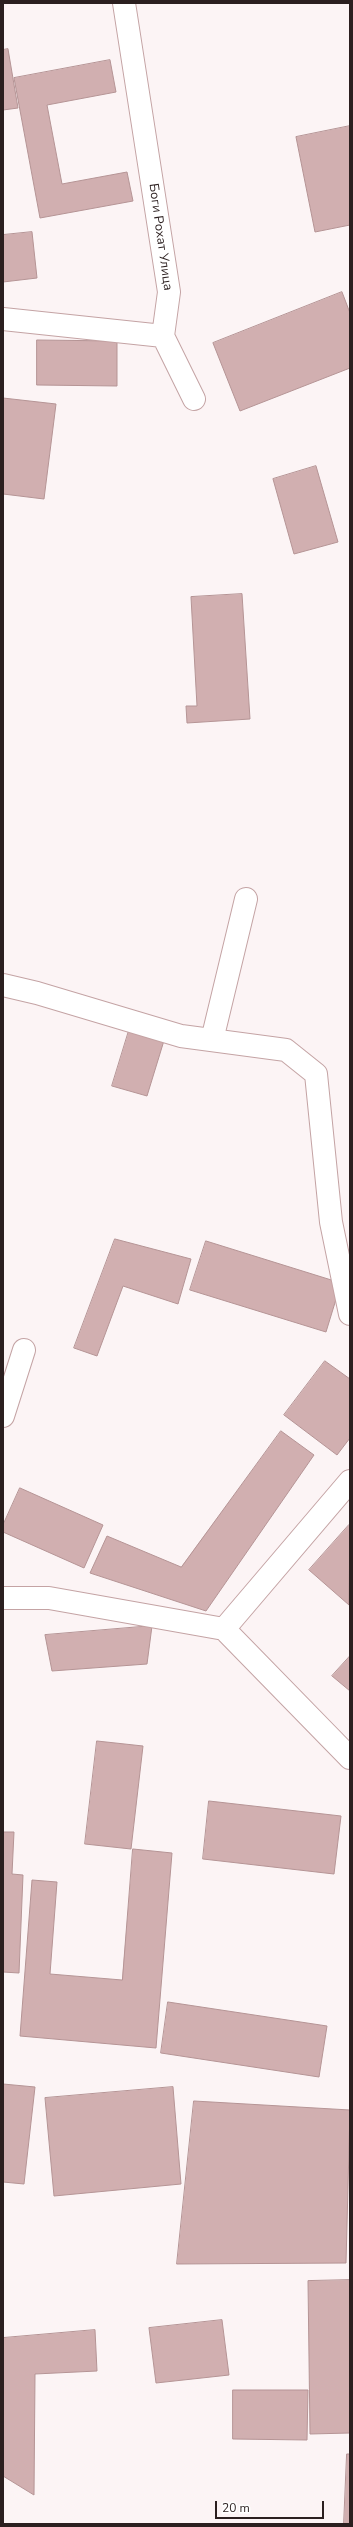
<!DOCTYPE html>
<meta charset="utf-8">
<style>
body{margin:0}
#map{position:relative;width:353px;height:2527px;overflow:hidden;background:#fcf4f5;font-family:"Nunito Sans",sans-serif}
canvas{display:block}
.frame{position:absolute;inset:0;border:4px solid #2b1f1f;pointer-events:none}
.scale{position:absolute;left:215px;top:2501px;width:109px;height:18px;box-sizing:border-box;border:2px solid #2b1f1f;border-top:0;padding-left:5px;font-size:12px;line-height:14px;white-space:nowrap;color:#2b1f1f;-webkit-text-stroke:3px #fff;paint-order:stroke}
</style>
<div id="map">
<canvas width="353" height="2527"></canvas>
<div class="frame"></div>
<div class="scale">20 m</div>
</div>
<script>
const g = document.querySelector('canvas').getContext('2d');
g.lineJoin = 'round';
function fillPath(path, color) {
  g.fillStyle = color;
  g.fill(path, 'evenodd');
}
function stroke(path, color, width, dash) {
  g.strokeStyle = color;
  g.lineWidth = width;
  g.lineCap = dash ? 'butt' : 'round';
  g.setLineDash(dash || []);
  g.stroke(path);
}
function label(font, color, halo, rows, align = 'center') {
  g.font = font + ' "Nunito Sans",sans-serif';
  g.lineWidth = 3.5;
  g.setLineDash([]);
  g.textBaseline = 'middle';
  g.strokeStyle = halo;
  g.fillStyle = color;
  for (const [text, x, y, turn = 0] of rows) {
    g.save();
    g.translate(x, y);
    g.rotate((+turn || 0) * Math.PI / 180);
    g.textAlign = isNaN(turn) ? turn : align;
    if (halo) g.strokeText(text, 0, 0);
    g.fillText(text, 0, 0);
    g.restore();
  }
}
const building = new Path2D(`
 M 8,49 L 18,108 L 3,110 L 3,50 Z
 M 110,60 L 116,92 L 47,105 L 62,184 L 127,172 L 133,201 L 40,218 L 14,78 Z
 M 350,126 L 350,225 L 315,232 L 296,137 Z
 M 32,232 L 37,278 L 3,282 L 3,235 Z
 M 342,292 L 350,313 L 350,368 L 240,411 L 213,343 Z
 M 37,340 L 117,341 L 117,386 L 37,385 Z
 M 3,398 L 56,404 L 44,499 L 3,494 Z
 M 316,466 L 338,542 L 294,554 L 273,479 Z
 M 242,594 L 250,719 L 187,723 L 186,706 L 197,706 L 191,597 Z
 M 131,1024 L 166,1034 L 147,1096 L 112,1086 Z
 M 115,1239 L 191,1259 L 178,1304 L 123,1286 L 97,1356 L 74,1348 Z
 M 206,1241 L 341,1283 L 326,1332 L 190,1290 Z
 M 325,1361 L 350,1379 L 350,1438 L 337,1455 L 284,1415 Z
 M 281,1431 L 314,1455 L 206,1611 L 90,1573 L 107,1536 L 181,1567 Z
 M 20,1488 L 103,1525 L 84,1568 L 3,1532 L 3,1525 Z
 M 349,1525 L 350,1526 L 349,1605 L 309,1570 Z
 M 152,1626 L 147,1664 L 52,1671 L 45,1635 Z
 M 350,1656 L 350,1691 L 332,1676 Z
 M 97,1741 L 143,1746 L 131,1849 L 85,1844 Z
 M 209,1801 L 341,1816 L 334,1874 L 203,1859 Z
 M 3,1832 L 14,1832 L 12,1874 L 23,1875 L 19,1973 L 3,1972 Z
 M 133,1849 L 172,1853 L 156,2048 L 20,2036 L 32,1880 L 57,1882 L 50,1974 L 122,1980 Z
 M 168,2002 L 327,2026 L 319,2077 L 161,2053 Z
 M 3,2084 L 35,2087 L 24,2184 L 3,2182 Z
 M 173,2087 L 181,2184 L 54,2196 L 45,2098 Z
 M 194,2101 L 350,2110 L 346,2263 L 177,2264 Z
 M 350,2280 L 350,2433 L 310,2434 L 308,2281 Z
 M 222,2320 L 229,2375 L 156,2383 L 149,2328 Z
 M 95,2330 L 97,2371 L 35,2374 L 34,2495 L 3,2476 L 3,2338 Z
 M 233,2390 L 308,2390 L 307,2440 L 233,2439 Z
 M 347,2454 L 350,2454 L 350,2524 L 344,2524 Z`);
const minor = new Path2D(`
 M 3,319 L 163,336 L 169,292 L 124,3
 M 163,336 L 194,399
 M 3,985 L 37,993 L 181,1036 L 286,1050 L 316,1074 L 331,1222 L 350,1314
 M 212,1040 L 246,899
 M 3,1416 L 24,1350
 M 3,1598 L 49,1598 L 224,1629 L 350,1758
 M 224,1629 L 350,1481`);
const streetNames = [
 ["Боги Рохат Улица",160,237,82]
];
fillPath(building, '#d1afb0');
stroke(building, '#b59495', 1);
stroke(minor, '#c4a3a4', 24);
stroke(minor, '#fff', 22);
label('13px', '#2b1f1f', '#fff', streetNames);
</script>
